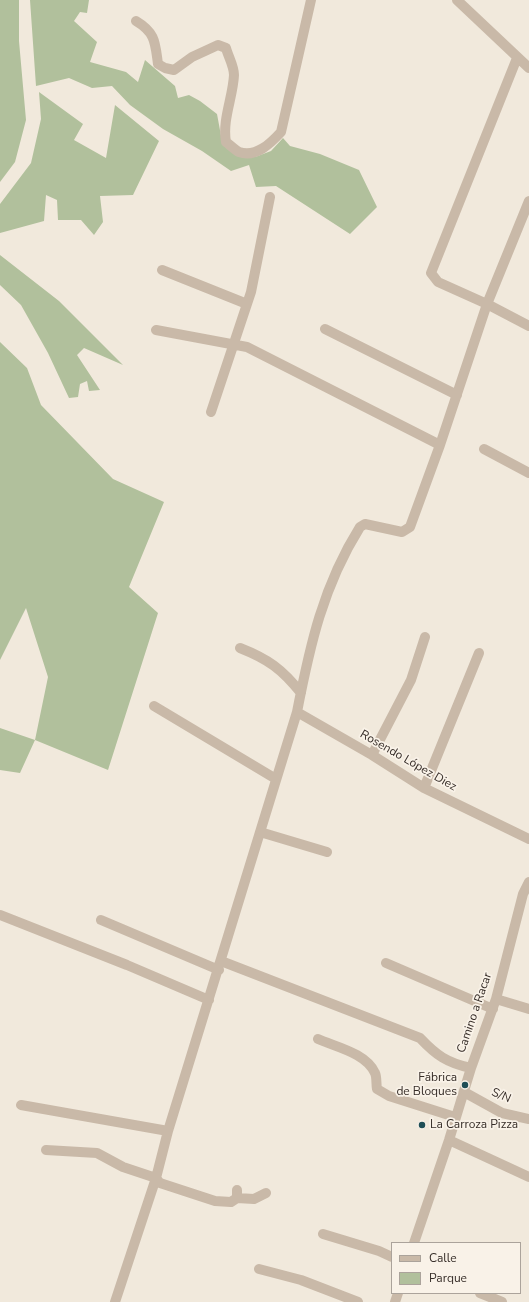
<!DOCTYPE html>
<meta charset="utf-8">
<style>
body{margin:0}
#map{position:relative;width:529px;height:1302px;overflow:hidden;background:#f1e9dc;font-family:"Nunito Sans",sans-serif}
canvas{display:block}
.legend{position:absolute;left:391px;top:1242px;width:130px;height:52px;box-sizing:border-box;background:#f9f2e8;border:1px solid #aba39b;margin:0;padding:5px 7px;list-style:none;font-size:12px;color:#362d28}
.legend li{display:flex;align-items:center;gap:8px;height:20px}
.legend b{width:20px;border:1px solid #aba39b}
</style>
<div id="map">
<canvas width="529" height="1302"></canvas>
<ul class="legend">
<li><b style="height:5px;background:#c9b9a8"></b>Calle</li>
<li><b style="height:11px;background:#b1c09c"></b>Parque</li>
</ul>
</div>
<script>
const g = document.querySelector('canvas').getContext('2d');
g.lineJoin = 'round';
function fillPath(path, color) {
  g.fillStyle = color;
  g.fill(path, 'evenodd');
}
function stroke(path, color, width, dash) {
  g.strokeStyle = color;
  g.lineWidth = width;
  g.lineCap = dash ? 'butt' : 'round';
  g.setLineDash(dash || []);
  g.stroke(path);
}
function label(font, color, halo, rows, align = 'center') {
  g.font = font + ' "Nunito Sans",sans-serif';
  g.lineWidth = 3.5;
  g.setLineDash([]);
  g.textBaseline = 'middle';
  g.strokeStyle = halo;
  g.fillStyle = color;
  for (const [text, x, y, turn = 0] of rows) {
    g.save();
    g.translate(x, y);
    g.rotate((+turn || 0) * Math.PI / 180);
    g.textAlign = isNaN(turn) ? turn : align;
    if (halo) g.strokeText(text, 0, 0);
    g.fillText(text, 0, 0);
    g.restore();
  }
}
const green = new Path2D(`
 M 0,0 L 19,0 L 19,41 L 26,120 L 15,162 L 0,182 Z
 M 30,0 L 89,0 L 87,13 L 80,12 L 74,21 L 97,42 L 90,62 L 126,72 L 138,82 L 145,60 L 175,86 L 178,98 L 189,95 L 200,101 L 217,114 L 222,141 L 255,157 L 271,151 L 283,138 L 290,146 L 320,154 L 359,170 L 377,207 L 350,234 L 276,186 L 256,187 L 249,165 L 231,171 L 202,151 L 163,129 L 130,105 L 112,86 L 92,88 L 69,78 L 36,86 Z
 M 39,92 L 83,124 L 74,140 L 106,158 L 115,105 L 159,141 L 133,195 L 100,196 L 103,222 L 94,235 L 81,220 L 58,220 L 57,200 L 46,195 L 44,221 L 0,233 L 0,204 L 31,163 L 41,119 Z
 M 0,255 L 59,301 L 123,365 L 84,348 L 77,355 L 100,390 L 89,391 L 87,381 L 80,384 L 78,397 L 69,398 L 48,353 L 21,305 L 0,285 Z
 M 0,342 L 27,368 L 41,405 L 113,479 L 164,502 L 129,587 L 158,613 L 108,770 L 35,740 L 20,773 L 0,770 L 0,728 L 35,740 L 48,677 L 26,608 L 0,660 Z`);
const minor = new Path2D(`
 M 457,0 L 529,68
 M 136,21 C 156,33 155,43 158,64 L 165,68 L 174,70 L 192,57 L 218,45 L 226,48 C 228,56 234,66 234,75 C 233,97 222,120 226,142 C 230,145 235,150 239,152 C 256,158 271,143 281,132 L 311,0
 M 529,201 L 487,304 L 529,326
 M 162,270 L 247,304
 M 325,329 L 457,395
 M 156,330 L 247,347 L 440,445
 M 211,412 L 251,292 L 270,197
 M 484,449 L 529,473
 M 240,648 C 268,659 282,669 301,693
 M 154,706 L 276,779
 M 297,712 L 372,755 L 424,788 L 529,839
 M 372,755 L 411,680 L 425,637
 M 424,788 L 479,653
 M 260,832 L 327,852
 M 0,915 L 127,965 L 209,1000
 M 101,920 L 219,970
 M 221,961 L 420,1038 C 436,1055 447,1063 471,1068
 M 386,963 L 493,1009
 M 496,999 L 529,1009
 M 318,1039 C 336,1047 366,1053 375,1073 C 377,1077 376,1084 377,1089 L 389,1096 L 455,1117
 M 464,1092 L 502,1113 L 529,1119
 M 21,1105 L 168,1131
 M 449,1140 L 529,1177
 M 46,1150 L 97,1153 L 123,1167 L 156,1178 L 160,1183 L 215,1201 L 231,1202 L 237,1198 L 237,1190
 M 237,1198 L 254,1199 L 266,1193
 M 323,1234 L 379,1251 L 392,1257
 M 414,1243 L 449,1140 L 471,1068 L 496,999 L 523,894 L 529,882
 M 259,1269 L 301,1280 L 358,1302
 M 480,1293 L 502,1302
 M 115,1302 L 156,1178 L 168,1131 L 297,712 C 310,645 323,586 360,527 L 365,524 L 402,532 L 410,527 L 440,445 L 487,304 L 438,282 L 431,273 L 517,58
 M 395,1302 L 398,1293`);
const markers = [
 [465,1085,4,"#1f4e56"],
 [422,1125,4,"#1f4e56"]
];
const streetNames = [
 ["Rosendo López Diez",408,761,30],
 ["Camino a Racar",475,1013,-71],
 ["S/N",501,1096,24]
];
const poiNames = [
 ["Fábrica",457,1078],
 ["de Bloques",457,1092],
 ["La Carroza Pizza",430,1125,"left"]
];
fillPath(green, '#b1c09c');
stroke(minor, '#c9b9a8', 10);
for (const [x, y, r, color] of markers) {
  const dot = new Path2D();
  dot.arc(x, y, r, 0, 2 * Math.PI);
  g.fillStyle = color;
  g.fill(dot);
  stroke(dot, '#f9f2e8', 1.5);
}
label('12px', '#362d28', '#f9f2e8', streetNames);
label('12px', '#362d28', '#f9f2e8', poiNames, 'right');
</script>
